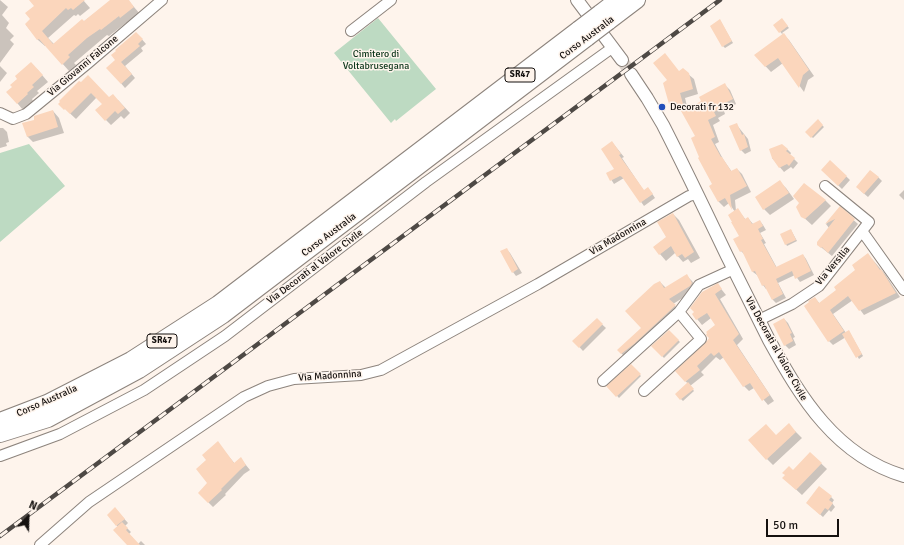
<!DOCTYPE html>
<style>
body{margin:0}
#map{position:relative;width:904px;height:545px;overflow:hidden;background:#fef4ec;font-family:Signika,sans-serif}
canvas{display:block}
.north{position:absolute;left:8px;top:497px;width:40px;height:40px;-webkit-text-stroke:3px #fef4ec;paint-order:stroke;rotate:23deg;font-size:11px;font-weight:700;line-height:16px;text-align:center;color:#15110f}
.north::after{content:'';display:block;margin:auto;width:14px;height:18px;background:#15110f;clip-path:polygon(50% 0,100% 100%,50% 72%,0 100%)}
.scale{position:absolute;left:766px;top:519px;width:73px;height:18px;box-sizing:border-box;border:2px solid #15110f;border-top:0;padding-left:5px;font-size:12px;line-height:14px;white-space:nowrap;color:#15110f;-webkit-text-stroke:3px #fef4ec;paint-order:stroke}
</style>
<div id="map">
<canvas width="904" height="545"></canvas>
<div class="north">N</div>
<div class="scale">50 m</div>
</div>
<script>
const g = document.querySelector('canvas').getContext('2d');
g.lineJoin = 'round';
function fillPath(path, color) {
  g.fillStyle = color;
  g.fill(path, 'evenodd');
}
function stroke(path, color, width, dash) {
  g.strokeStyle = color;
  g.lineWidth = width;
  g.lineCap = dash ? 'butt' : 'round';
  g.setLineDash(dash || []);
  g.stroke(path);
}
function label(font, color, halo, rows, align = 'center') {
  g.font = font + ' Signika,sans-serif';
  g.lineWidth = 3;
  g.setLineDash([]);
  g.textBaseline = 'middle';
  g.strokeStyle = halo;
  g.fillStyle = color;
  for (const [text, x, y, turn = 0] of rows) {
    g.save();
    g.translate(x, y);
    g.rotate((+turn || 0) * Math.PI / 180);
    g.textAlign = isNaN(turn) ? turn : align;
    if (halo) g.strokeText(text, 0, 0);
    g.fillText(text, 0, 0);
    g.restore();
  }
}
const green = new Path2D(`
 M 378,18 L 436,89 L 396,121 L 395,119 L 391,123 L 334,53 Z
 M 29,144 L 65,186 L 0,242 L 0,153 Z`);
const shadow = new Path2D(`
 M 0,0 L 8,7 L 2,15 L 9,23 L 6,28 L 14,36 L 10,40 L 14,44 L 0,63 Z
 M 30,0 L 83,0 L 90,8 L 80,16 L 78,14 L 76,16 L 74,15 L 48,38 L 54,44 L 112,0 L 128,0 L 140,14 L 128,24 L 126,23 L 109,36 L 107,35 L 74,63 L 76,65 L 69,71 L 46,45 L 45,46 L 38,40 L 26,25 L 32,19 L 35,6 Z
 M 783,21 L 789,28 L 782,33 L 789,40 L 814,76 L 808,80 L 804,92 L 783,63 L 771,72 L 755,55 L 783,35 L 775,26 Z
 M 721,22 L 733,43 L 725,48 L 723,46 Z
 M 140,37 L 146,44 L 141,48 L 143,51 L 125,66 L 135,78 L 125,88 L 108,68 Z
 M 0,66 L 7,73 L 0,82 Z
 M 37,69 L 48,82 L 37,91 L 39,93 L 32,99 L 33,101 L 23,110 L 8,92 Z
 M 680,72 L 688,74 L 694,79 L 698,94 L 685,98 L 688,110 L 703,102 L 725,85 L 730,90 L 736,104 L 724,111 L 725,114 L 718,118 L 720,121 L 713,125 L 719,142 L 715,144 L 723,159 L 732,172 L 737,169 L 742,174 L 751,192 L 735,200 L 736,211 L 738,210 L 746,220 L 748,218 L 753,224 L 760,221 L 763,225 L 766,230 L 760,233 L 766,243 L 764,244 L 777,268 L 803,255 L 806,259 L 814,275 L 800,282 L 795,275 L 778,283 L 786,298 L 776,303 L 773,300 L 767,288 L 766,289 L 763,285 L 757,275 L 753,272 L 745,255 L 741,251 L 740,237 L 735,212 L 729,203 L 724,207 L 719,202 L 710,187 L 714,185 L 701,158 L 697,136 L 680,107 L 674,108 L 669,103 Z
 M 79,82 L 109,98 L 118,100 L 130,113 L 124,119 L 121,116 L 111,125 L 106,120 L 103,104 L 97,97 L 76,119 L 61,105 L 60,101 Z
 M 53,111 L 59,118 L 64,133 L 33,142 L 27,136 L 35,120 Z
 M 818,121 L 824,127 L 813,138 L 807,132 Z
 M 736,124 L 748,139 L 751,151 L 745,154 L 741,150 Z
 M 0,128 L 3,128 L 7,132 L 9,142 L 6,143 L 7,146 L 0,148 Z
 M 612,142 L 624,157 L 622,158 L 644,191 L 651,192 L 655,198 L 644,206 L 624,178 L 614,184 L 607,173 L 616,169 Z
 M 787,149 L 791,153 L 790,155 L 798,163 L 793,169 L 791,167 L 784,172 L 772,158 Z
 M 830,161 L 850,180 L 842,189 L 822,170 Z
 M 878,177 L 882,181 L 868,197 L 861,191 Z
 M 780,182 L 786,188 L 794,199 L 770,215 L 764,209 Z
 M 904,190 L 904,200 L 899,195 Z
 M 825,200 L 831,206 L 812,225 L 802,216 Z
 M 840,208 L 858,224 L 832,256 L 817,244 L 829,228 L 826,224 Z
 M 673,214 L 679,220 L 700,258 L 691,263 L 688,259 L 683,262 L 675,253 L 666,261 L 654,247 L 667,237 Z
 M 791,230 L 797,241 L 787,246 L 786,244 Z
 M 506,249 L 510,253 L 522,273 L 516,276 L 513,272 Z
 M 872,259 L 885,274 L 900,297 L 864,315 L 853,300 L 833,314 L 846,333 L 850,333 L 863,356 L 859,359 L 846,337 L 833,345 L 829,341 L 815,298 L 820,304 L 838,290 Z
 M 687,276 L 692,281 L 697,289 L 673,304 L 680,311 L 627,359 L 618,350 L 642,328 L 660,282 L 666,288 Z
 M 718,285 L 726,295 L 720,299 L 743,339 L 737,345 L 774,401 L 768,405 L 754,388 L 749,391 L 744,386 L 724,357 L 720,360 L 716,357 L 701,372 L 704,375 L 690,386 L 694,391 L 683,401 L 676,394 L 688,384 L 677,371 L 708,342 L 716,325 L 711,318 L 702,325 L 693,314 Z
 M 784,319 L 788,323 L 795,337 L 793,338 L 796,345 L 789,349 L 785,345 Z
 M 597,320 L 606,328 L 583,351 L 574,341 Z
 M 669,331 L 680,342 L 664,358 L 653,346 Z
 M 631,366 L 641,376 L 619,398 L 608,386 Z
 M 795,431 L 802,438 L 773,465 L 767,459 L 776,436 Z
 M 218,443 L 235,464 L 241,459 L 250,470 L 244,474 L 225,494 L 226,495 L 213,507 L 208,502 L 207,460 Z
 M 810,453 L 827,469 L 802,495 L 789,483 L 793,471 Z
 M 831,497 L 834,500 L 832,503 L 835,507 L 831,512 L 829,510 L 823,517 L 807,503 Z
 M 119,513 L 128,523 L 125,526 L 131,532 L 129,534 L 138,544 L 141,541 L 145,545 L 129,545 L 118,527 L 108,515 Z`);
const building = new Path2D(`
 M 29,0 L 85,0 L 73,10 L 71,8 L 68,10 L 66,8 L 42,31 L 53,44 L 82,19 L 84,21 L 110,0 L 129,0 L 134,7 L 120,18 L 119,16 L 101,30 L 100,29 L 87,38 L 68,55 L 70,57 L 62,65 L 39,39 L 37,40 L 25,24 L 30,19 L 25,13 L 34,6 Z
 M 782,18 L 788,26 L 779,33 L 773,25 Z
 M 720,19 L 732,41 L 722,47 L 710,26 Z
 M 136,32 L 143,39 L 138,44 L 140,46 L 121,62 L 132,74 L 121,84 L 106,68 L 115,60 L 111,55 L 116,51 L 115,50 Z
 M 784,33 L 809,70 L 803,75 L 799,88 L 778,58 L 765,67 L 754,55 Z
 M 665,53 L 679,71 L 683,68 L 689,73 L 693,89 L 680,93 L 685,111 L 701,101 L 699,97 L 725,83 L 733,99 L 719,106 L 721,108 L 714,112 L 716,116 L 708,120 L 715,137 L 711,139 L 721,157 L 722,157 L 731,171 L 737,168 L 747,186 L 730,195 L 732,210 L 725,198 L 718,202 L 709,186 L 712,184 L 698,158 L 699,157 L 691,138 L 695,136 L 676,102 L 669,104 L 663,83 L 667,80 L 653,63 Z
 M 31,62 L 43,75 L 32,85 L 34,87 L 27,93 L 28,94 L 17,104 L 6,92 L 12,87 L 10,85 L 17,79 L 15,76 Z
 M 88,75 L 109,97 L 113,94 L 125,108 L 118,114 L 115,111 L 105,121 L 95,110 L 102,104 L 91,93 L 70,114 L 65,109 L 64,110 L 58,104 L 60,102 L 59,101 L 79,81 L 81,82 Z
 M 53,110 L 58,127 L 27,137 L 22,123 L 34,120 L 34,116 Z
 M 818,119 L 823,125 L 811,138 L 805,132 Z
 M 737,123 L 742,135 L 744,134 L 748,147 L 740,151 L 729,126 Z
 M 612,141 L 621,154 L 619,155 L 644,190 L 648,187 L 653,194 L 640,203 L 622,177 L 620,176 L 610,181 L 606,173 L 614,169 L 601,149 Z
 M 782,144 L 788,149 L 786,151 L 795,158 L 789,166 L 787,164 L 779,168 L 772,158 L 769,149 Z
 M 830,160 L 847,176 L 838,186 L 821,170 Z
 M 870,170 L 879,177 L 864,194 L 856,187 Z
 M 780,180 L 789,193 L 763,210 L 755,197 Z
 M 804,183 L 826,200 L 805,219 L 801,217 L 796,207 L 799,203 L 793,196 Z
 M 840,206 L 855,219 L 828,253 L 822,247 L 821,248 L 817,245 L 817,242 L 835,219 L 825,224 Z
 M 738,208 L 745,219 L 748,217 L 752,224 L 760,220 L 763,226 L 758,229 L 763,239 L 761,240 L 776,267 L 803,254 L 811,271 L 795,279 L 792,271 L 776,279 L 783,294 L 772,300 L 764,285 L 762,286 L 755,271 L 752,272 L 742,251 L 740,252 L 733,239 L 739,236 L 731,222 L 732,222 L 728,215 Z
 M 673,213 L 694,252 L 685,258 L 682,254 L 677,257 L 671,246 L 659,255 L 653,247 L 666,237 L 657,222 Z
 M 791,229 L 796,240 L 785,245 L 780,234 Z
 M 507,248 L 518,269 L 512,273 L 500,251 Z
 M 868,253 L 880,270 L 881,269 L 896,293 L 859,311 L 848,296 L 830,310 L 844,331 L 828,342 L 804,306 L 809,302 L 808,301 L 815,297 L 819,303 L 836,290 L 834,287 L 855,270 L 852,265 Z
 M 687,274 L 692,283 L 690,286 L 669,299 L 676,305 L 634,344 L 621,354 L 617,350 L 641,328 L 625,311 L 654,284 L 660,281 L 664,288 Z
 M 718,283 L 722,289 L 715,294 L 739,334 L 733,340 L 770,395 L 762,401 L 750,383 L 743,387 L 719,352 L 714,356 L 711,353 L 697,366 L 700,370 L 685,382 L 675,371 L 707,341 L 709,338 L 706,335 L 707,333 L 706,332 L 715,325 L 707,313 L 696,320 L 692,314 L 694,312 L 690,308 L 702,292 Z
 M 597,318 L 603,324 L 579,348 L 572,341 Z
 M 784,318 L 792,333 L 790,334 L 793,341 L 784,346 L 773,324 Z
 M 669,330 L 679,340 L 662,357 L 651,346 Z
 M 849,330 L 862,354 L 856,358 L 842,334 Z
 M 631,364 L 641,374 L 616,397 L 606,386 Z
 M 688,382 L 694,389 L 680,400 L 675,394 Z
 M 789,423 L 796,432 L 766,460 L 748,440 L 766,424 L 776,435 Z
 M 218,441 L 234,463 L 241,457 L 246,465 L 240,470 L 221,489 L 222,490 L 208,503 L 198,493 L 207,483 L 196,469 L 206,460 L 202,455 Z
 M 810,452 L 822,463 L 796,490 L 782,478 L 785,475 L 782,473 L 789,466 L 793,470 Z
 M 819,486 L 832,496 L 829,500 L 833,503 L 828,510 L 825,508 L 820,515 L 806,503 Z
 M 115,507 L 125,519 L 116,526 L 107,515 Z
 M 122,522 L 128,528 L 126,530 L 140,545 L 127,545 L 113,530 Z`);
const tertiaryTunnel = new Path2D(`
 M 622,60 L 631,74`);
const minor = new Path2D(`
 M 351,31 L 391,0
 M 0,113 L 13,119 L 26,114 L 87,64 L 162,0
 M 825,186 L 869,222 L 862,231
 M 759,320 L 792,304 L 819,286 L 862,231 L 904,290
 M 603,381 L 679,312 L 699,285 L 734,269
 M 644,391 L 701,339 L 679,312
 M 0,456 L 60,434 L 144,390 L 225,336 L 426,182 L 612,48
 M 40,545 L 89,502 L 244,397 L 268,386 L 294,379 L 361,375 L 381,370 L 538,284 L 689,196 L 697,194`);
const tertiary = new Path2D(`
 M 577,0 L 622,60
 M 631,74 L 647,98 L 663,125 C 685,168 706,212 727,256 C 741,284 755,312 769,340 C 801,398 836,456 904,476`);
const trunk = new Path2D(`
 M 600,13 L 617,0
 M 608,22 L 637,0
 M 0,421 L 47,403 L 131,360 L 218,304 L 579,29
 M 0,434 L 48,419 L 139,370 L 223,315 L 587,38`);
const rail = new Path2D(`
 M 0,536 L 720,0`);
const trunkBridge = new Path2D(`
 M 579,29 L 600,13
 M 587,38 L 608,22`);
const markers = [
 [662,107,4,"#214ebb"]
];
const shields = [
 [520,75,30],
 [162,341,30]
];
const shieldNames = [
 ["SR47",520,75],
 ["SR47",162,341]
];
const streetNames = [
 ["Corso Australia",587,38,-37],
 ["Via Giovanni Falcone",83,66,-40],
 ["Corso Australia",329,235,-37],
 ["Via Madonnina",618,237,-30],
 ["Via Versilia",833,266,-50],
 ["Via Decorati al Valore Civile",315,267,-37],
 ["Via Decorati al Valore Civile",776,349,61],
 ["Via Madonnina",330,376,-4],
 ["Corso Australia",47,401,-24]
];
const parkNames = [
 ["Cimitero di",376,54],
 ["Voltabrusegana",376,66]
];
const poiNames = [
 ["Decorati fr 132",670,107]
];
fillPath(green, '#bddac2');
fillPath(shadow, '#0003');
fillPath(building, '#fbd6bc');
stroke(tertiaryTunnel, '#dbd2cb', 12, [12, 6]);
stroke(minor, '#8d847d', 12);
stroke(tertiary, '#8d847d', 14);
stroke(trunk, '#8d847d', 18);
stroke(minor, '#fff', 10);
stroke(tertiary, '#fff', 12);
stroke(trunk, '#fff', 16);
stroke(rail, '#4e4945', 4.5);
stroke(rail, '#fef4ec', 3, [9]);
stroke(trunkBridge, '#8d847d', 18, []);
stroke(trunkBridge, '#fff', 16);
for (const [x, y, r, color] of markers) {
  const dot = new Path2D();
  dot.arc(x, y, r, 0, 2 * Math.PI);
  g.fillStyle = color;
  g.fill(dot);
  stroke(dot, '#fef4ec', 1.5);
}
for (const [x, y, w] of shields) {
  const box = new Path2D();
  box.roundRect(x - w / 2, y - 7, w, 14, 3);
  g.fillStyle = '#fef4ec';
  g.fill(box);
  stroke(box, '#15110f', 1);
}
label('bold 9px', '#15110f', null, shieldNames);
label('10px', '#15110f', '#fef4ec', streetNames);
label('10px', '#0b3519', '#fef4ec', parkNames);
label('10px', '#15110f', '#fef4ec', poiNames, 'left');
</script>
